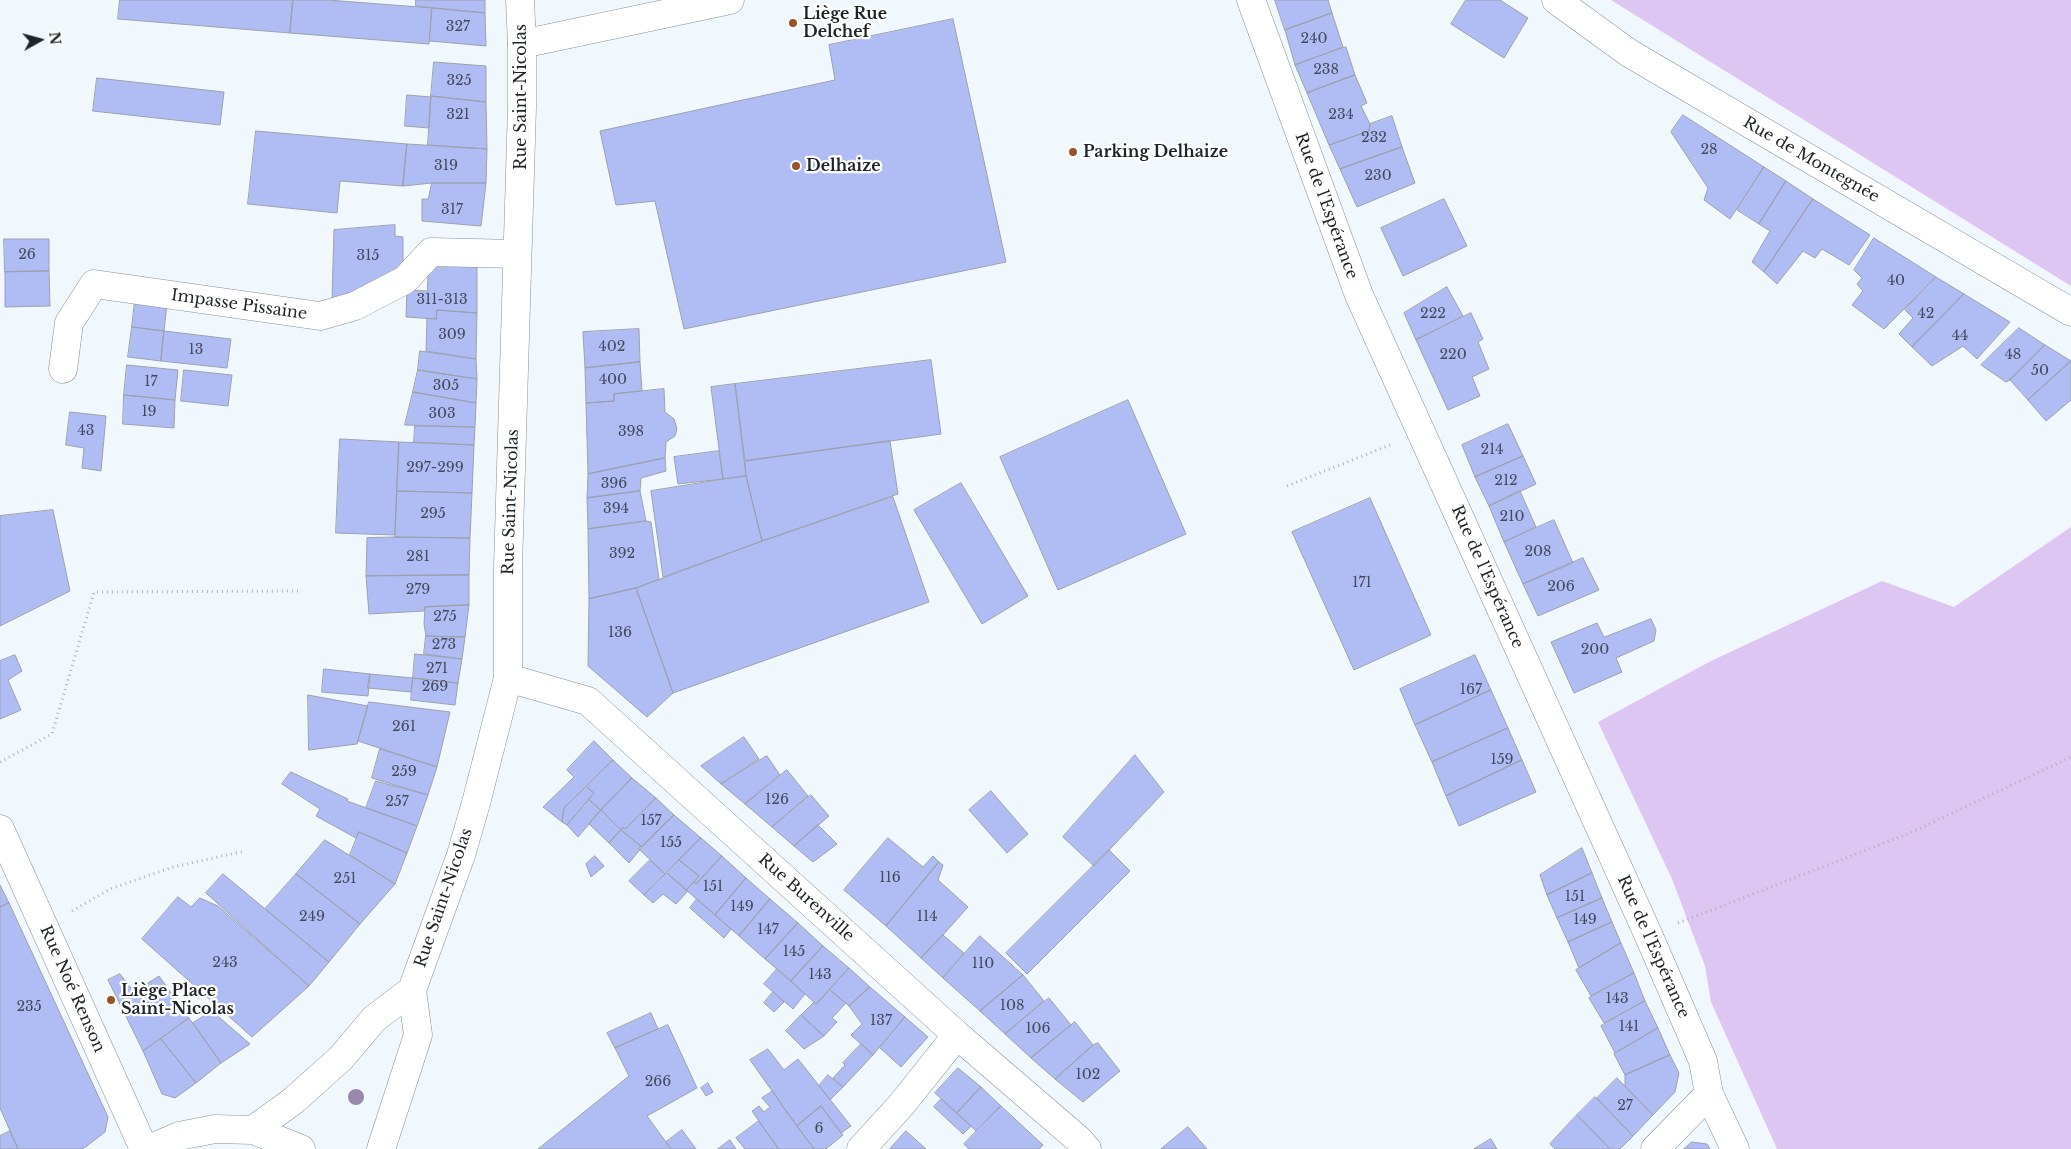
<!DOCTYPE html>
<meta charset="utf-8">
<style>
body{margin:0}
#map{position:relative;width:2071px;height:1149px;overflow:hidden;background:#f0f8fe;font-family:"Libre Baskerville",serif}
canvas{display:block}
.north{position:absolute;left:15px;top:15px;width:50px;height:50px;-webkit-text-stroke:4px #fff;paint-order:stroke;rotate:83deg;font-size:14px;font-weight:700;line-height:20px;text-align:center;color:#1f2428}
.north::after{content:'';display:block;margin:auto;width:18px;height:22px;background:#1f2428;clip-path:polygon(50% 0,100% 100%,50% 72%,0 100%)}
</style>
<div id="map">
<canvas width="2071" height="1149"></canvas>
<div class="north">N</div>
</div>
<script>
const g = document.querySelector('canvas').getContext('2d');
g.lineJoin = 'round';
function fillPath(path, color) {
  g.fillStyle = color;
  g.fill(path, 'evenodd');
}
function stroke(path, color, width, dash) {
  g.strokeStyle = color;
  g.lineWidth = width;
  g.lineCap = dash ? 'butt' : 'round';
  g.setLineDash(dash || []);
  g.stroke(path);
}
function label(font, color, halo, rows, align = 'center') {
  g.font = font + ' "Libre Baskerville",serif';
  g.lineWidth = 4.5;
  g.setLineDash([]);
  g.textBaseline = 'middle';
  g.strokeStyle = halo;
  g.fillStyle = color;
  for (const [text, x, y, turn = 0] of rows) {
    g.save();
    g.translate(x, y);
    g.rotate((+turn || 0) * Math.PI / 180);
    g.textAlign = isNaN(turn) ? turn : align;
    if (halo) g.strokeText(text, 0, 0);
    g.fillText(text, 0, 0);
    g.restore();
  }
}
const green = new Path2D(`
 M 1611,0 L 2071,0 L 2071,286 Z
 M 2071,527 L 2071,1149 L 1777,1149 L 1711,1002 L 1705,966 L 1672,879 L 1598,722 L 1711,661 L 1882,581 L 1954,607 Z`);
const building = new Path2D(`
 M 120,0 L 293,0 L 290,33 L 118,19 Z
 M 293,0 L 328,0 L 432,8 L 429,44 L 290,33 Z
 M 416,0 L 485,0 L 485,13 L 416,6 Z
 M 1275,0 L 1328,0 L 1332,13 L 1285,30 Z
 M 1466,0 L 1500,0 L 1528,18 L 1504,58 L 1451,24 Z
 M 432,8 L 485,13 L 486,46 L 430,41 Z
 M 1332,13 L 1343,47 L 1295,65 L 1285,30 Z
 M 953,19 L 1006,262 L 684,329 L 655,201 L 616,205 L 600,131 L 835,80 L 829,45 Z
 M 1346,47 L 1355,75 L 1307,93 L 1295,65 Z
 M 434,62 L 486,66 L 486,102 L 431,96 Z
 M 1355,75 L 1367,103 L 1361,106 L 1370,124 L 1369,131 L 1329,145 L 1307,93 Z
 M 97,78 L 224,92 L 220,125 L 93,111 Z
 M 407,95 L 431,97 L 429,128 L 405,126 Z
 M 431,96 L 486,102 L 487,149 L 428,145 Z
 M 1683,115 L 1764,167 L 1730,219 L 1704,200 L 1708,188 L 1671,132 Z
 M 1392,116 L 1402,147 L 1340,169 L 1329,145 L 1369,131 L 1370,124 Z
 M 256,131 L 407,144 L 403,186 L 340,181 L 337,213 L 248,204 Z
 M 407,144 L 487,149 L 486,183 L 432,183 L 403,186 Z
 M 1402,147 L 1415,183 L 1357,207 L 1340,169 Z
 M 1764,167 L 1786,181 L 1759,224 L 1737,210 Z
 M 1786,181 L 1813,199 L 1764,272 L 1752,262 L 1770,231 L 1759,224 Z
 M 432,183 L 486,183 L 481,226 L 422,221 L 422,199 L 428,199 Z
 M 1444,199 L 1467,246 L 1403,276 L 1381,228 Z
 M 1813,199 L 1870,235 L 1849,265 L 1822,249 L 1815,258 L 1803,251 L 1777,284 L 1764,272 Z
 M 395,225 L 395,236 L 403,237 L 403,275 L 332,299 L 334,230 Z
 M 1874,238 L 1936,277 L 1884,329 L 1852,305 L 1863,291 L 1857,284 L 1862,278 L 1854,270 Z
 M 4,239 L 49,239 L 49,271 L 5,272 Z
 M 429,263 L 477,265 L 477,313 L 437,310 L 436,319 L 406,317 L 407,290 L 427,291 Z
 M 49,271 L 50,306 L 5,307 L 5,272 Z
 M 1936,277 L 1964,294 L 1912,347 L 1899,334 L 1913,318 L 1905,310 Z
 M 1447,287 L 1463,316 L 1416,340 L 1404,313 Z
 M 1964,294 L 2010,322 L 1977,359 L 1963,346 L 1932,366 L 1912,347 Z
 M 135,300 L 167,304 L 164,331 L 132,327 Z
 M 437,310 L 477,313 L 476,359 L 426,351 L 427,318 L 436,319 Z
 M 1471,313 L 1483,339 L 1478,342 L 1489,369 L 1472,377 L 1480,396 L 1448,410 L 1416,340 Z
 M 132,327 L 164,331 L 161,361 L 128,357 Z
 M 2019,328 L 2045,345 L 2010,380 L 2006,382 L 1981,365 Z
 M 639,329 L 640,362 L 585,368 L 583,332 Z
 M 164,331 L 231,339 L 227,368 L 161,361 Z
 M 2045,345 L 2071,361 L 2028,400 L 2010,380 Z
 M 420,351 L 476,359 L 477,379 L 418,370 Z
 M 931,360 L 941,434 L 745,461 L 735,384 Z
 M 2071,361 L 2071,400 L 2046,421 L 2028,400 Z
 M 640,362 L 642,391 L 614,394 L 614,401 L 586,403 L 585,368 Z
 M 127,365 L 178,370 L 175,400 L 124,395 Z
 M 184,370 L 232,375 L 228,406 L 181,401 Z
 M 418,370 L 477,379 L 476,403 L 413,392 Z
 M 735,384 L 746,476 L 723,479 L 711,387 Z
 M 664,389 L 665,412 L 674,419 L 677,429 L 675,436 L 666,442 L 665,458 L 588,474 L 586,403 L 614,401 L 614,394 Z
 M 413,392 L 476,403 L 475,427 L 405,425 Z
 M 124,395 L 175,400 L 174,428 L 123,424 Z
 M 1128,400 L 1186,534 L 1058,590 L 1000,457 Z
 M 70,412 L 106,416 L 101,471 L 82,468 L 84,448 L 66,445 Z
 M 1508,424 L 1523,456 L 1475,477 L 1462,445 Z
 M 415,426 L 475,427 L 474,445 L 414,442 Z
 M 340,439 L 399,442 L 395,535 L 336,533 Z
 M 890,441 L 898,494 L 762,541 L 746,476 L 745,461 Z
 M 399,442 L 474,445 L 472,493 L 397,491 Z
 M 719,451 L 723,479 L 678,484 L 674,457 Z
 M 1523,456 L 1536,484 L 1489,506 L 1475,477 Z
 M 665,458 L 666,471 L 641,478 L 640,491 L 587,498 L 588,474 Z
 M 746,476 L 762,541 L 663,577 L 651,491 Z
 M 961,483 L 1028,596 L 982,624 L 914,510 Z
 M 397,491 L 472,493 L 470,538 L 395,537 Z
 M 640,491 L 646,521 L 588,529 L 587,498 Z
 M 1520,491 L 1536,527 L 1504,542 L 1489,506 Z
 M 893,497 L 929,602 L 673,693 L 636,588 L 762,541 Z
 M 1370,498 L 1431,635 L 1354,670 L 1292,532 Z
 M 53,510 L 70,591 L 0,626 L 0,516 Z
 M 1554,520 L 1573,563 L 1523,584 L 1504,542 Z
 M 646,521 L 651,522 L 659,579 L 636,588 L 589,599 L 588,529 Z
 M 395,537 L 470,538 L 469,575 L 366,576 L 367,538 Z
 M 1583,558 L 1599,590 L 1538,616 L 1523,584 Z
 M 469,575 L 469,605 L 425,607 L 424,611 L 369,614 L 366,576 Z
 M 636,588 L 673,693 L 647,717 L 588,666 L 589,599 Z
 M 469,605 L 465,637 L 426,636 L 424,624 L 425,607 Z
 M 1651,619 L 1656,630 L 1654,641 L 1616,658 L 1622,672 L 1574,693 L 1551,642 L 1597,623 L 1604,637 Z
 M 426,636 L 465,637 L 462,659 L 424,654 Z
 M 415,654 L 462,659 L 458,683 L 413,678 Z
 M 15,655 L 22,671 L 8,680 L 21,710 L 0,719 L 0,661 Z
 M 1475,655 L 1491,690 L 1415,725 L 1400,689 Z
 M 324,669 L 370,674 L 368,696 L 322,692 Z
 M 370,674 L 413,678 L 411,692 L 368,688 Z
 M 413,678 L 458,683 L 455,705 L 411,700 Z
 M 1491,690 L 1508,728 L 1432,762 L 1415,725 Z
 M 308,695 L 368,706 L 357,744 L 309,750 Z
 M 369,702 L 450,712 L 437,767 L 358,741 Z
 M 1508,728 L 1522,760 L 1446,796 L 1432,762 Z
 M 744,737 L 759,759 L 721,784 L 701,766 Z
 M 594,741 L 613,760 L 564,808 L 562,822 L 543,807 L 574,777 L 567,770 Z
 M 380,749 L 437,767 L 428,795 L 372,778 Z
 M 1135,755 L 1164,792 L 1094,866 L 1063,837 Z
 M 767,756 L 780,775 L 745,804 L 721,784 Z
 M 613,760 L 632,778 L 601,810 L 588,799 L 594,793 L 587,787 Z
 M 1522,760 L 1536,792 L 1459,826 L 1446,796 Z
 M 787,770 L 808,796 L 772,827 L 745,804 Z
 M 291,772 L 348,799 L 347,801 L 417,826 L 407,853 L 359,832 L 356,838 L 316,816 L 320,809 L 282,784 Z
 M 632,778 L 656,798 L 625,829 L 623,827 L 621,830 L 601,810 Z
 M 376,781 L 428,795 L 417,826 L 366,808 Z
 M 587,787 L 594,793 L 567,825 L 562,822 L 564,808 Z
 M 991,791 L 1028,834 L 1007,853 L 969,810 Z
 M 811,795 L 829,816 L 794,846 L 772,827 Z
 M 656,798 L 674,815 L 642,847 L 621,830 L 623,827 L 625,829 Z
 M 589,800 L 601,810 L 578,837 L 567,825 Z
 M 601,810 L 621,830 L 609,843 L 589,824 Z
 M 674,815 L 701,838 L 665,874 L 639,849 Z
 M 818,825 L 837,844 L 813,862 L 794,846 Z
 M 621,830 L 642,847 L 629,863 L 609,843 Z
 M 359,832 L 407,853 L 395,884 L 350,855 Z
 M 701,838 L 722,856 L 696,884 L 694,882 L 699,876 L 679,860 Z
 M 888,838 L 923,867 L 933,856 L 939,862 L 886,926 L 844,890 Z
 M 325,840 L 395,884 L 360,924 L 296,874 Z
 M 1582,848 L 1592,873 L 1547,895 L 1540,875 Z
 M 1109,850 L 1130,871 L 1027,974 L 1006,953 Z
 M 595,856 L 604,866 L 591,877 L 586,864 Z
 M 722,856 L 746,878 L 715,915 L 686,890 L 694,882 L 696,884 Z
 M 650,860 L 665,874 L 644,895 L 629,881 Z
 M 679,860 L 699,876 L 686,890 L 667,873 Z
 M 939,862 L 943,865 L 938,880 L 968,907 L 943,935 L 921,958 L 886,926 Z
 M 667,873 L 688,891 L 676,904 L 663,894 L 653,903 L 644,895 Z
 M 1592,873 L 1602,898 L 1557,918 L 1547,895 Z
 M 223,874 L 329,962 L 309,986 L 206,893 Z
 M 296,874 L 360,924 L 329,962 L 265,909 Z
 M 746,878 L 770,899 L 739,936 L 715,915 Z
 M 0,885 L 9,903 L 0,907 Z
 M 178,897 L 191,907 L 200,898 L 218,906 L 309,986 L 252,1037 L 142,939 Z
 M 1602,898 L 1612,922 L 1568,942 L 1557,918 Z
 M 697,899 L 731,929 L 724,938 L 690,908 Z
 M 770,899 L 798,923 L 765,959 L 739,936 Z
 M 9,903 L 108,1117 L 105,1132 L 83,1149 L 18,1149 L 0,1108 L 0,907 Z
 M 1612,922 L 1621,943 L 1579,968 L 1568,942 Z
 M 798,923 L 823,946 L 791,981 L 765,959 Z
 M 943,935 L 964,953 L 943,978 L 921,958 Z
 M 980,936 L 1023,975 L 980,1011 L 943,978 Z
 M 1621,943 L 1634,973 L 1591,996 L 1576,970 Z
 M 823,946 L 849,968 L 816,1004 L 791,981 Z
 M 849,968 L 870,987 L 849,1006 L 830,990 Z
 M 777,969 L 805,994 L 793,1009 L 764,984 Z
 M 1634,973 L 1645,1001 L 1604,1023 L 1589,998 Z
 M 120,974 L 134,992 L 159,976 L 189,1018 L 143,1051 L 108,980 Z
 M 1023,975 L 1044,1001 L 1005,1034 L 980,1011 Z
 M 870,987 L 905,1017 L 873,1055 L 851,1035 L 862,1024 L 849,1006 Z
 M 830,990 L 846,1003 L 832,1018 L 837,1022 L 824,1036 L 801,1015 L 814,1002 L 816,1004 Z
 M 773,992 L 784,1002 L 774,1012 L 764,1003 Z
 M 1049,998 L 1071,1025 L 1031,1058 L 1005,1034 Z
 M 1645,1001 L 1658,1028 L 1615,1053 L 1601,1026 Z
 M 212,1011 L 250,1044 L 221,1063 L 193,1023 Z
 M 651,1013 L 658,1029 L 615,1048 L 607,1033 Z
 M 801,1015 L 824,1036 L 804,1049 L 786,1031 Z
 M 905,1017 L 928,1037 L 901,1067 L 880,1048 Z
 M 189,1018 L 221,1063 L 196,1083 L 161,1039 Z
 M 1075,1022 L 1093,1045 L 1055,1079 L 1031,1058 Z
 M 668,1025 L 697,1088 L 647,1116 L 671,1149 L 538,1149 L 629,1076 L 615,1048 Z
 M 1658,1028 L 1670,1055 L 1625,1075 L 1614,1054 Z
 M 161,1039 L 196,1083 L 175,1098 L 162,1094 L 143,1051 Z
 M 1098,1043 L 1120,1071 L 1083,1102 L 1055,1079 L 1093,1045 Z
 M 861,1044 L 873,1055 L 843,1087 L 833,1078 L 845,1065 L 843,1063 Z
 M 768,1049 L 784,1070 L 798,1059 L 851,1126 L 841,1133 L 821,1106 L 797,1126 L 750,1060 Z
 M 1670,1055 L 1679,1073 L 1675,1092 L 1653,1115 L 1625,1086 L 1625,1075 Z
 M 958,1068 L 981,1087 L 957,1113 L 935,1093 Z
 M 828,1075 L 843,1087 L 830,1100 L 819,1086 Z
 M 1617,1078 L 1653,1115 L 1633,1136 L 1597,1098 Z
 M 708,1083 L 713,1092 L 706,1096 L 701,1088 Z
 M 981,1087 L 1001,1106 L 976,1131 L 957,1113 Z
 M 773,1091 L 785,1110 L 814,1149 L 779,1149 L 765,1130 L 752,1111 L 759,1106 L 764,1112 L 770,1107 L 762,1098 Z
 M 1595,1097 L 1633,1136 L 1620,1149 L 1610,1149 L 1577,1115 Z
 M 941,1099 L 971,1126 L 963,1134 L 934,1107 Z
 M 821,1106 L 843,1135 L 826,1149 L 814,1149 L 797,1126 Z
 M 1001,1106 L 1043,1145 L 1039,1149 L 969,1149 L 964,1144 Z
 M 1577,1115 L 1610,1149 L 1555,1149 L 1550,1144 Z
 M 759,1121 L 765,1130 L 779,1149 L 745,1149 L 736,1138 Z
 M 1188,1127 L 1207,1149 L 1161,1149 Z
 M 682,1130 L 696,1149 L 671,1149 L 666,1142 Z
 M 10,1131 L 18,1149 L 0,1149 L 0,1136 Z
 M 906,1131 L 926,1149 L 890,1149 Z
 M 1491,1139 L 1497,1149 L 1474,1149 Z
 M 730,1140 L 736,1149 L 718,1149 Z
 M 1692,1142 L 1707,1144 L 1710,1149 L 1684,1149 Z`);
const path = new Path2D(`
 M 1287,486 L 1390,445
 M 0,762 L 52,734 L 94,592 L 302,591
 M 72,911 L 110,889 L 173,867 L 245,851
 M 1678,923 L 1910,833 L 2071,757`);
const street = new Path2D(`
 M 1251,0 L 1359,295 L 1648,934 L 1703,1061 L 1709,1094 L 1735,1149
 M 1556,0 L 1629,53 L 2071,312
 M 522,44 L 730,0
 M 63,369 L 69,323 L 94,284 L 320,316 L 355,306 L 405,280 L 431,252 L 517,254
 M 508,678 L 588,701 L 957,1035 L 1078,1139 L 1087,1149
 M 0,829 L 144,1149
 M 861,1149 L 902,1104 L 957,1035
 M 1655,1149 L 1709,1094`);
const secondary = new Path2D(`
 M 253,1130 L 293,1101 L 341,1058 L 374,1019 L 412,990
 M 149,1149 L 179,1136 L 215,1129 L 253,1130 L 301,1149
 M 381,1149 L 418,1035 L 412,990 L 461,855 L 476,803 L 508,678 L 508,566 L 522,107 L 522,44 L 520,0`);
const trees = [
 [356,1097]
];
const markers = [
 [793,23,5,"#975325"],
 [1073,152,5,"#975325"],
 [796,166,5,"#975325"],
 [111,1000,5,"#975325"]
];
const numberNames = [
 ["327",458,27],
 ["240",1314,39],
 ["238",1326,70],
 ["325",459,81],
 ["321",458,115],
 ["234",1341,115],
 ["232",1374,138],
 ["28",1709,150],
 ["319",446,166],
 ["230",1378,176],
 ["317",452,210],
 ["26",27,255],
 ["315",368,256],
 ["40",1896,281],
 ["311-313",442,300],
 ["222",1433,314],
 ["42",1926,314],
 ["309",452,335],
 ["44",1960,336],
 ["402",612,347],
 ["13",196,350],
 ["220",1453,355],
 ["48",2013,355],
 ["50",2040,371],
 ["400",613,380],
 ["17",151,382],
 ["305",446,386],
 ["19",149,412],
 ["303",442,414],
 ["43",86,431],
 ["398",631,432],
 ["214",1492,450],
 ["297-299",435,468],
 ["212",1506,481],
 ["396",614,484],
 ["394",616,509],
 ["295",433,514],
 ["210",1512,517],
 ["208",1538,552],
 ["392",622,554],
 ["281",418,557],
 ["171",1362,583],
 ["206",1561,587],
 ["279",418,590],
 ["275",445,617],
 ["136",620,633],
 ["273",444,645],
 ["200",1595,650],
 ["271",437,669],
 ["269",435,687],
 ["167",1471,690],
 ["261",404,727],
 ["159",1502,760],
 ["259",404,772],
 ["126",777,800],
 ["257",397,802],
 ["157",651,821],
 ["155",671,843],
 ["116",890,878],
 ["251",345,879],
 ["151",713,887],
 ["151",1575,897],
 ["149",742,907],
 ["249",312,917],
 ["114",927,917],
 ["149",1585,920],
 ["147",768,930],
 ["145",794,952],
 ["243",225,963],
 ["110",983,964],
 ["143",820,975],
 ["143",1617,999],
 ["108",1012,1006],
 ["235",29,1007],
 ["137",881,1021],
 ["141",1629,1027],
 ["106",1038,1029],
 ["102",1088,1075],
 ["266",658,1082],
 ["27",1625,1106],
 ["6",819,1129]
];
const poiNames = [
 ["Liège Rue",803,14],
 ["Delchef",803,32],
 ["Parking Delhaize",1083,152],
 ["Delhaize",806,166],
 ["Liège Place",121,991],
 ["Saint-Nicolas",121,1009]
];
const streetNames = [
 ["Rue Saint-Nicolas",521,97,-90],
 ["Rue de Montegnée",1811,160,30],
 ["Rue de l'Espérance",1326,206,70],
 ["Impasse Pissaine",239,305,8],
 ["Rue Saint-Nicolas",511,502,-88],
 ["Rue de l'Espérance",1487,577,66],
 ["Rue Saint-Nicolas",444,898,-71],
 ["Rue Burenville",806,898,42],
 ["Rue de l'Espérance",1653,947,66],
 ["Rue Noé Renson",72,989,66]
];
fillPath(green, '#ddc6f2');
fillPath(building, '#b0bdf5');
stroke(building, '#9da0ad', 1);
stroke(street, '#85919a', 29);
stroke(secondary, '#85919a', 29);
stroke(path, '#acb3b9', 3, [1, 4]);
stroke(street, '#fff', 28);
stroke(secondary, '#fff', 28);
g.fillStyle = '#9988ae';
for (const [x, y] of trees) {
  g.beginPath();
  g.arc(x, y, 8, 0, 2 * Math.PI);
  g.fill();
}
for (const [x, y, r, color] of markers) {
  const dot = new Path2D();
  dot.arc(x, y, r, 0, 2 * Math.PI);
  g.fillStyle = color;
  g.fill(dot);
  stroke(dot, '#fff', 2);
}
label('14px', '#434a5b', null, numberNames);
label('bold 16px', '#1f2428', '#fff', poiNames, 'left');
label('16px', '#1f2428', '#fff', streetNames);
</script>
